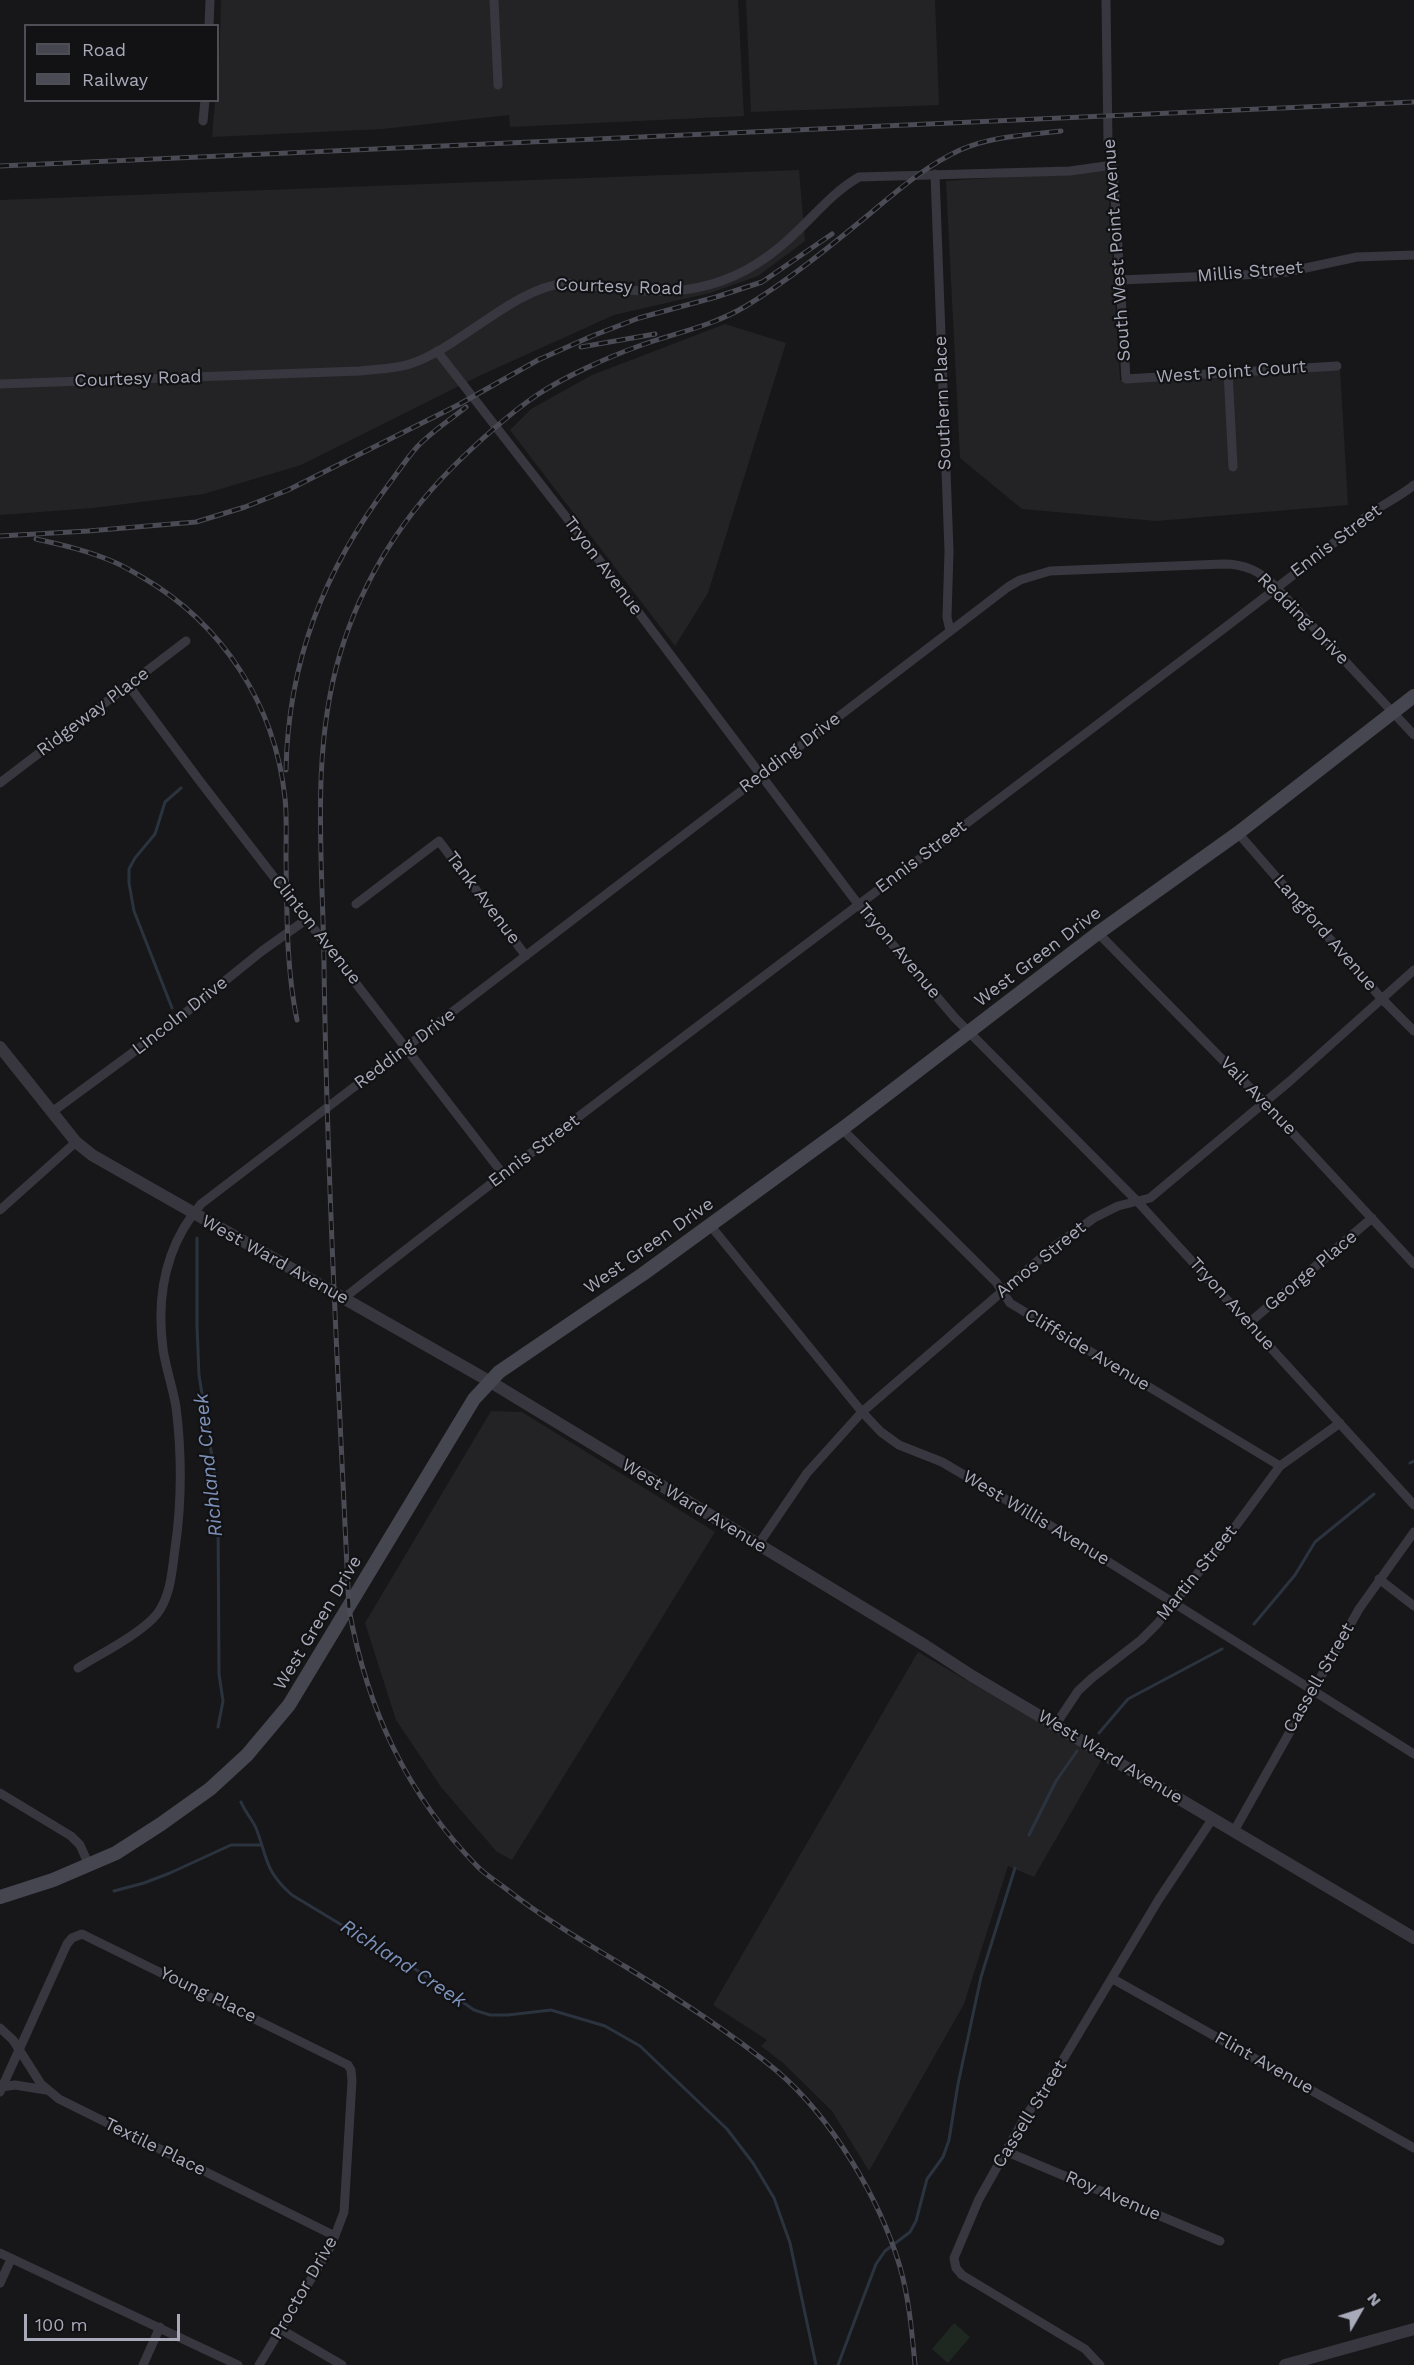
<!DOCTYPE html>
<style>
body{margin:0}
#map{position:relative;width:1414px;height:2365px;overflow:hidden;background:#171719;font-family:"Work Sans",sans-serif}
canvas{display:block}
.legend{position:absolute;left:24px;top:24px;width:195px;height:78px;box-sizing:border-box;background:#121214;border:2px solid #4e4f56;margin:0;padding:8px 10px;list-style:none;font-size:18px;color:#a8aaba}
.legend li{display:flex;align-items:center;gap:12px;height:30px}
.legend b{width:30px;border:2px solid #4e4f56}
.north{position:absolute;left:1330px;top:2281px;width:60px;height:60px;-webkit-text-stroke:4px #121214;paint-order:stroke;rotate:51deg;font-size:16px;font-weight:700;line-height:24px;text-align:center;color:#a8aaba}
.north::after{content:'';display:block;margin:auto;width:21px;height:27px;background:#a8aaba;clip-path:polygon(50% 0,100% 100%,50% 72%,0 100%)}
.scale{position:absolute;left:24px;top:2314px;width:156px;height:27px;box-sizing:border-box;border:3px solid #a8aaba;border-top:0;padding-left:8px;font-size:18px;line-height:21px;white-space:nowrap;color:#a8aaba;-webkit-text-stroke:4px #121214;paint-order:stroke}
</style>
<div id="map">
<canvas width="1414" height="2365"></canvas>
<ul class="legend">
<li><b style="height:8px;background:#45464f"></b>Road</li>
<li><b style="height:8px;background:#4a4b54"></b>Railway</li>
</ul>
<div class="north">N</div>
<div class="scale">100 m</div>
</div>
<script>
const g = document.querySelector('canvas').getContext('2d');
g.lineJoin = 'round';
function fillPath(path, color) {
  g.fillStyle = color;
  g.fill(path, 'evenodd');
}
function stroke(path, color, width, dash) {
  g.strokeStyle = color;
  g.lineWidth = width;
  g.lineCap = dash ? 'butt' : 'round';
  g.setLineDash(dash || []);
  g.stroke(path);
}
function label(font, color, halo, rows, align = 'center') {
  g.font = font + ' "Work Sans",sans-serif';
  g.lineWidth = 4.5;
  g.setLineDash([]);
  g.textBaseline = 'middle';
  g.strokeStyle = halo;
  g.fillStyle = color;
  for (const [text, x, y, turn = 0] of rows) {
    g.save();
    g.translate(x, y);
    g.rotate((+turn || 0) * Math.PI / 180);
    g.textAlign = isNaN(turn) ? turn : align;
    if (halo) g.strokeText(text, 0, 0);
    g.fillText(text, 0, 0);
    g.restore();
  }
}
const built = new Path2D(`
 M 221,0 L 738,0 L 744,116 L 510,127 L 509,115 L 383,129 L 212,137 L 215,101 L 218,100 Z
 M 746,0 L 935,0 L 939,105 L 751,112 Z
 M 799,170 L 805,241 L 758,276 L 710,293 L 614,315 L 479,376 L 301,465 L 204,494 L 93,508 L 0,515 L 0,200 Z
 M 1107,170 L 1120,380 L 1340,368 L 1348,505 L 1156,521 L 1022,509 L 960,458 L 946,181 Z
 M 725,324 L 786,343 L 708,593 L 675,646 L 510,430 L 531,409 L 592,375 Z
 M 491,1411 L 522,1412 L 715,1532 L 512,1860 L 497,1852 L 441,1787 L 396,1720 L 365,1623 Z
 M 918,1652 L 1102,1759 L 1034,1877 L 1008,1866 L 964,2004 L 869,2171 L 832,2111 L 783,2063 L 761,2046 L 767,2040 L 713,2005 Z`);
const green = new Path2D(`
 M 954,2323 L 970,2337 L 948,2363 L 932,2349 Z`);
const stream = new Path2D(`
 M 172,1008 L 134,911 L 129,883 L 129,869 L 135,858 L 155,834 L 165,802 L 181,788
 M 197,1238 L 197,1326 L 199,1375 L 215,1476 L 218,1513 L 219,1674 L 223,1701 L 218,1727
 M 1410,1463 L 1414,1461
 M 1254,1624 L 1295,1575 L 1315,1542 L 1374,1494
 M 1099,1733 L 1128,1699 L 1222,1649
 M 241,1802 C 245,1812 252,1819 256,1828 C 268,1859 264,1870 292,1895 L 423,1974 L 474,2010 L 490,2015 L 508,2015 L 551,2010 L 605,2026 L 640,2046 L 727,2129 L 753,2163 L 774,2198 L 790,2243 L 816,2365
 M 1029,1835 L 1056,1781 L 1077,1751
 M 114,1891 L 144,1883 L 170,1873 L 231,1845 L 260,1845
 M 838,2365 L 876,2264 L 885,2251 L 910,2232 L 916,2221 L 927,2179 L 943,2157 L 949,2140 L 958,2084 L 981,1977 L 1015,1868`);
const minor = new Path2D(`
 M 494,0 L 498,85
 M 1106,0 L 1108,141 L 1113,165 L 1126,379 L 1337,366
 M 209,26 L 210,0
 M 203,121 L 205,100
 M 935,174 L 949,551 L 947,617 L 950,631
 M 1120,280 L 1263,274 L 1287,272 L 1357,257 L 1414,255
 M 437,351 L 584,540 L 858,904 L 955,1018 L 1137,1201 L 1414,1505
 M 1228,372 L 1233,467
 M 0,384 L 360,371 C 376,369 395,369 410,364 C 461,347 512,289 565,283 C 649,293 711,305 781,246 C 809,223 828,195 859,177 L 1070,171 L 1113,165
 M 129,686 L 199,780 L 503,1174
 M 0,783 L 186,641
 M 1238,833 L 1381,998 L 1414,1031
 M 356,904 L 439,841 L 526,956
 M 1098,933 L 1264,1102 L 1414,1264
 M 52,1112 L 169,1026 L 262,951 L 307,919
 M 842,1129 L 996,1282 L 1010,1303 L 1280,1466
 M 0,1210 L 76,1142
 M 710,1225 L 862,1412 L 881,1432 L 899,1445 L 942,1462 L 1061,1532 L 1414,1754
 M 344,1298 C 594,1102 849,913 1102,721 C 1189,654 1279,589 1363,519 C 1379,506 1398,498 1414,485
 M 1249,1323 L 1372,1218
 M 758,1545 L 807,1473 L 862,1412 L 1055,1246 L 1094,1218 L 1118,1206 L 1150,1198 L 1290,1081 L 1414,970
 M 1379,1579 L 1414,1606
 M 78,1668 C 100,1654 142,1633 157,1614 C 171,1596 172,1570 175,1549 C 182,1501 182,1455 176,1407 C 173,1388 166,1369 163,1349 C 156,1295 165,1246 201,1204 L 1008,587 L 1020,580 L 1050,571 L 1223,564 C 1245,564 1260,571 1276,587 L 1414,735
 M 1056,1724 L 1078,1691 L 1092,1678 L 1141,1640 L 1157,1624 L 1235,1527 L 1280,1466 L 1340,1423
 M 0,1793 L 71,1836 L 80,1845 L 89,1865
 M 1234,1831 L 1359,1609 L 1414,1532
 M 1113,1979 L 1414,2148
 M 0,2028 L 13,2040 L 41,2084 L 59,2099 L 335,2236
 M 2,2087 L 15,2085 L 46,2090
 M 0,2092 L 67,1944 L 72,1938 L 82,1934 L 348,2065 L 351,2070 L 352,2081 L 344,2212 L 331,2246 L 259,2365
 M 1005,2151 L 1220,2241
 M 0,2253 L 238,2365
 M 0,2283 L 11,2259
 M 280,2329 L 342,2365
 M 143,2365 L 160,2327
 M 1100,2365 L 1085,2349 L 962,2275 L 956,2268 L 954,2258 L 979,2199 L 1024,2119 L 1058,2068 L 1159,1899 L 1213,1818`);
const tertiary = new Path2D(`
 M 0,1047 L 76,1142 L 92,1155 L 489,1381 L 926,1646 L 972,1676 L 1414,1938
 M 1285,2365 L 1414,2329`);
const secondary = new Path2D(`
 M 0,1897 L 53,1880 L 116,1853 L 161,1824 L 210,1789 L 247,1755 L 289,1705 L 474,1399 L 499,1372 L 643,1274 L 842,1129 L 1098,933 L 1238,833 L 1414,696`);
const rail = new Path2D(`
 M 0,166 L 1414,102
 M 581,347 L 655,334
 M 0,536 L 88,531 L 196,522 L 245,507 L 288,490 L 458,405 L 538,360 L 592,336 L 639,318 L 716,297 L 762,282 L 832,234
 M 36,539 C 63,545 89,551 114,562 C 124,566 133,572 142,577 C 223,624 275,705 285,798 C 287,817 286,838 286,857 C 287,912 286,967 297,1020
 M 286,770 C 288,662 324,570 389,484 C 398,472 407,458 417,447 C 431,432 450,420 466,407
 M 915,2365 C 912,2333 909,2298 900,2267 C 880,2199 832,2118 777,2071 C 730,2032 678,1999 626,1967 C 584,1942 543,1918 505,1888 C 496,1881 486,1875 478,1867 C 406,1794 367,1708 349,1609 C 339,1394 327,1180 324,965 C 323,862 310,754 340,654 C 363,577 406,511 464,456 C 486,435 512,412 537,395 C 564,377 608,357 639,346 C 675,333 713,326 746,306 C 789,280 828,248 867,216 C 896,192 925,166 960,150 C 991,136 1028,135 1061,131`);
const streetNames = [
 ["South West Point Avenue",1117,250,-94],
 ["Millis Street",1250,272,-5],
 ["Courtesy Road",619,287,2],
 ["West Point Court",1231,372,-4],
 ["Courtesy Road",138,379,-2],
 ["Southern Place",943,403,-92],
 ["Ennis Street",1336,541,-37],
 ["Tryon Avenue",603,566,53],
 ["Redding Drive",1303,619,45],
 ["Ridgeway Place",93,712,-37],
 ["Redding Drive",790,753,-37],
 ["Ennis Street",921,857,-37],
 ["Tank Avenue",483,898,53],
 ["Clinton Avenue",316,930,52],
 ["Langford Avenue",1325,933,49],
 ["Tryon Avenue",899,951,50],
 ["West Green Drive",1038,957,-37],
 ["Lincoln Drive",180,1016,-38],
 ["Redding Drive",405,1049,-37],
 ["Vail Avenue",1258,1096,46],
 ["Ennis Street",534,1151,-37],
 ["West Green Drive",649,1246,-35],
 ["West Ward Avenue",275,1260,29],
 ["Amos Street",1041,1260,-39],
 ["George Place",1311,1271,-40],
 ["Tryon Avenue",1232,1304,48],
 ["Cliffside Avenue",1087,1350,31],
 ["West Ward Avenue",694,1506,31],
 ["West Willis Avenue",1036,1518,31],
 ["Martin Street",1197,1573,-51],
 ["West Green Drive",318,1623,-59],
 ["Cassell Street",1319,1678,-60],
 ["West Ward Avenue",1110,1757,31],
 ["Young Place",208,1995,26],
 ["Flint Avenue",1264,2063,29],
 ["Cassell Street",1030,2114,-58],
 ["Textile Place",155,2147,26],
 ["Roy Avenue",1113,2196,23],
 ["Proctor Drive",304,2288,-60]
];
const waterNames = [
 ["Richland Creek",209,1465,-96],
 ["Richland Creek",403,1964,33]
];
fillPath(built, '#232326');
fillPath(green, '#1e2821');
stroke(stream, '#2b333f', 3);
stroke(minor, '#38373f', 9);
stroke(tertiary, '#38373f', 12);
stroke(secondary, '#45464f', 14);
stroke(rail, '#4a4b54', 5);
stroke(rail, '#121214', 3, [9]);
label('18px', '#a8aaba', '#121214', streetNames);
label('italic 20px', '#7c91b9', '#121214', waterNames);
</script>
